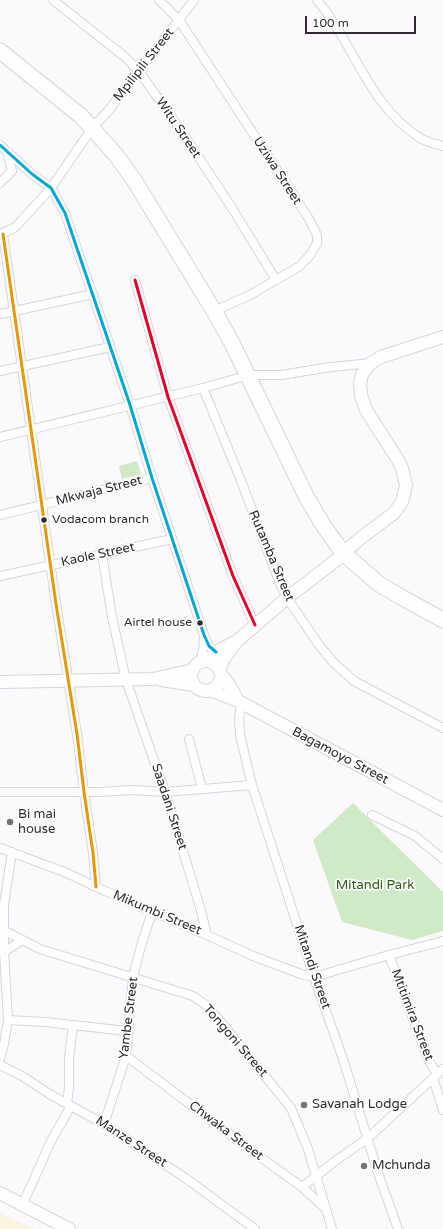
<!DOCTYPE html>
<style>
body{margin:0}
#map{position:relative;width:443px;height:1229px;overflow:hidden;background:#fbf9fc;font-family:"Varela Round",sans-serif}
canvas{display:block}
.scale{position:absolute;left:305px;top:16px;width:111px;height:18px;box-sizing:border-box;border:2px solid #302a32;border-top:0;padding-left:5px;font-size:12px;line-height:14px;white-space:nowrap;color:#302a32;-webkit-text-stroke:3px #fff;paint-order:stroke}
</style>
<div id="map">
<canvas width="443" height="1229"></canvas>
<div class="scale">100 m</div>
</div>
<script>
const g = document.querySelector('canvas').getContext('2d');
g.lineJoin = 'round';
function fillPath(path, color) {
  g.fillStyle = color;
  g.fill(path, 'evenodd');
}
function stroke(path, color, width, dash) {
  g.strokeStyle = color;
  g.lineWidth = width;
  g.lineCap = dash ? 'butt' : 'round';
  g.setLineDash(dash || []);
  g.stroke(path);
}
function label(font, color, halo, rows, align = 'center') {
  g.font = font + ' "Varela Round",sans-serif';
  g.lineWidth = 3.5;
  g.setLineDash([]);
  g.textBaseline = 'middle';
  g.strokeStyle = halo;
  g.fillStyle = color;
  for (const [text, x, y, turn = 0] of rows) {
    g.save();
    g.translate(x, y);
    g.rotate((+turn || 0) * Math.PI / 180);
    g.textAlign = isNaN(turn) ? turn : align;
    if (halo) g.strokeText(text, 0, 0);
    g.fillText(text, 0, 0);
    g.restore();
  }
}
const green = new Path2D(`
 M 137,461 L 141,474 L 122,479 L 119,466 Z
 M 353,803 L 443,892 L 443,931 L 412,940 L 342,922 L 313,840 Z`);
const sand = new Path2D(`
 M 0,1213 L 35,1229 L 0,1229 Z`);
const street = new Path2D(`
 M 53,0 L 125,57 L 138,70 L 180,129 L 232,208 L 276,280
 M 159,0 L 179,20 L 309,219 L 317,235 L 317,243 L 310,255 L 300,266 L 250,295 L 214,311
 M 317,0 C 355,45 368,105 420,138 C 427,142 435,144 443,146
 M 0,145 L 32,174 L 51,188 L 65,213 L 130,405 L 152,478 L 204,635 L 209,646 L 216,652
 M 0,183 L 12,171 L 7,151
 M 0,234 L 14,228 L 22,220 L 51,188 L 92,128 L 109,110 L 194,0
 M 3,234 L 56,604 L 77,734 L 84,792 L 93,853 L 96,887
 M 135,280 L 168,397 L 233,576 L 255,625
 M 0,314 L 93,294
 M 0,371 L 110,347
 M 203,388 L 240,478 L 279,581 L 287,598 L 319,645 L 333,662 L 354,681 L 443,728
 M 0,437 L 203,388 L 249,375 L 281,375 L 331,367 L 371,363
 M 0,515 L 152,478
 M 102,554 L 112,617 L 126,680 L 165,792 L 200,907 L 207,935
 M 0,576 L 172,539
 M 200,662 L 203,650 L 204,636
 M 241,703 L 239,719 L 240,735 L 252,785 L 314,977 L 344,1062 L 378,1173 L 398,1229
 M 189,739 L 202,789
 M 0,792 L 100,792 L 132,790 L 165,792 L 252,785
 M 372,815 L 415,836 L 443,859
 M 0,848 L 67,873 L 96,887 L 207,935 L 253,956 L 301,974 L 314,977 L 389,955 L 443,941
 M 3,930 L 40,949 L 193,996 L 206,1005 L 215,1015 L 291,1108 L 308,1149 L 332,1229
 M 4,952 L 22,940
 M 389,955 L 429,1061 L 437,1074
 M 8,1020 L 45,1022 L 118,1030 L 128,1032
 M 126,1056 L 256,1154 L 302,1187 L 325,1208
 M 0,1059 L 4,1044 L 8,1020 L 4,952 L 4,904 L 12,852
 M 0,1065 L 22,1076 L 51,1095 L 104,1124 L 184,1177 L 255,1229
 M 433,1078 L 443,1110
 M 67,1104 L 69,1087 L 69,1058 L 73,1025
 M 104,1124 L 126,1056 L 133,977 L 141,946 L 152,912
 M 302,1187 L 334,1162 L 368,1138 L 443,1069
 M 22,1206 L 51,1141 L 71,1106`);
const secondary = new Path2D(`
 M 207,661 L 216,652 L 233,643
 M191 676a15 15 0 1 1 30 0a15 15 0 1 1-30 0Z
 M 219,670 L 223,660 L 236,642 L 287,598 L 335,561 L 357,541 L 394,513 L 402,502 L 406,485 L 402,468 L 398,460 L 366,410 L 361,395 L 360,384 L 362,374 L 371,363 L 381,357 L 443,337
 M 221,674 L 230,686 L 238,701
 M 161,680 L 194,685
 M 0,682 L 153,679 L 193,670
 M 210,690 L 238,701 L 443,810
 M 0,1193 L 69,1229`);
const highway = new Path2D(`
 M 0,51 L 81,116 L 116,155 L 134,180 L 214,311 L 232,343 L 306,496 L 323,525 L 343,553 L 379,584 L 401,597 L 443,620`);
const bus1 = new Path2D(`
 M 0,145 L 32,174 L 51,188 L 65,213 L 130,405 L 152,478 L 204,635 L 209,646 L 216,652`);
const bus2 = new Path2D(`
 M 3,234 L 56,604 L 77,734 L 84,792 L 93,853 L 96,887`);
const bus3 = new Path2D(`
 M 135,280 L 168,397 L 233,576 L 255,625`);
const markers = [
 [44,520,3.5,"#302a32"],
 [200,623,3.5,"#302a32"],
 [10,822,4,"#777279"],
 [304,1105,4,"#777279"],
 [364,1166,4,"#777279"]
];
const busNames = [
 ["Vodacom branch",52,520],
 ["Airtel house",192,623,"right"]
];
const streetNames = [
 ["Mpilipili Street",144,65,-52],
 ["Witu Street",178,128,56],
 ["Uziwa Street",277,171,57],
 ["Mkwaja Street",99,491,-14],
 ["Kaole Street",98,555,-12],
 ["Rutamba Street",271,556,67],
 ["Bagamoyo Street",340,756,28],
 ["Saadani Street",169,807,72],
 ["Mikumbi Street",157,913,23],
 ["Mitandi Street",312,967,71],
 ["Mtitimira Street",412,1015,69],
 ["Yambe Street",129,1018,-83],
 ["Tongoni Street",235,1041,49],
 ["Chwaka Street",226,1131,37],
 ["Manze Street",131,1142,33]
];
const poiNames = [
 ["Bi mai",18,815],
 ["house",18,830],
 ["Savanah Lodge",312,1105],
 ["Mchunda",372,1166]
];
const parkNames = [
 ["Mitandi Park",375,886]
];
fillPath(green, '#d0e9c6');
fillPath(sand, '#faf4e1');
stroke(street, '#d8d5da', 10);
stroke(secondary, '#d8d5da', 14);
stroke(highway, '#d8d5da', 17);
stroke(street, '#fefeff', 8);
stroke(secondary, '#fefeff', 12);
stroke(highway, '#fefeff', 15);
stroke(bus1, '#00a9ce', 3);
stroke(bus2, '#e39a05', 3);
stroke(bus3, '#e4002b', 3);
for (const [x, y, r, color] of markers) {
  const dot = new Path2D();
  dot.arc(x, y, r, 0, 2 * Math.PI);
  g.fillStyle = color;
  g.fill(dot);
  stroke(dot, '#fff', 1.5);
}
label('12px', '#302a32', '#fff', busNames, 'left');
label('13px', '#302a32', '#fff', streetNames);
label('13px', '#302a32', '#fff', poiNames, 'left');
label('13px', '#2a5b0f', '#fff', parkNames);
</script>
